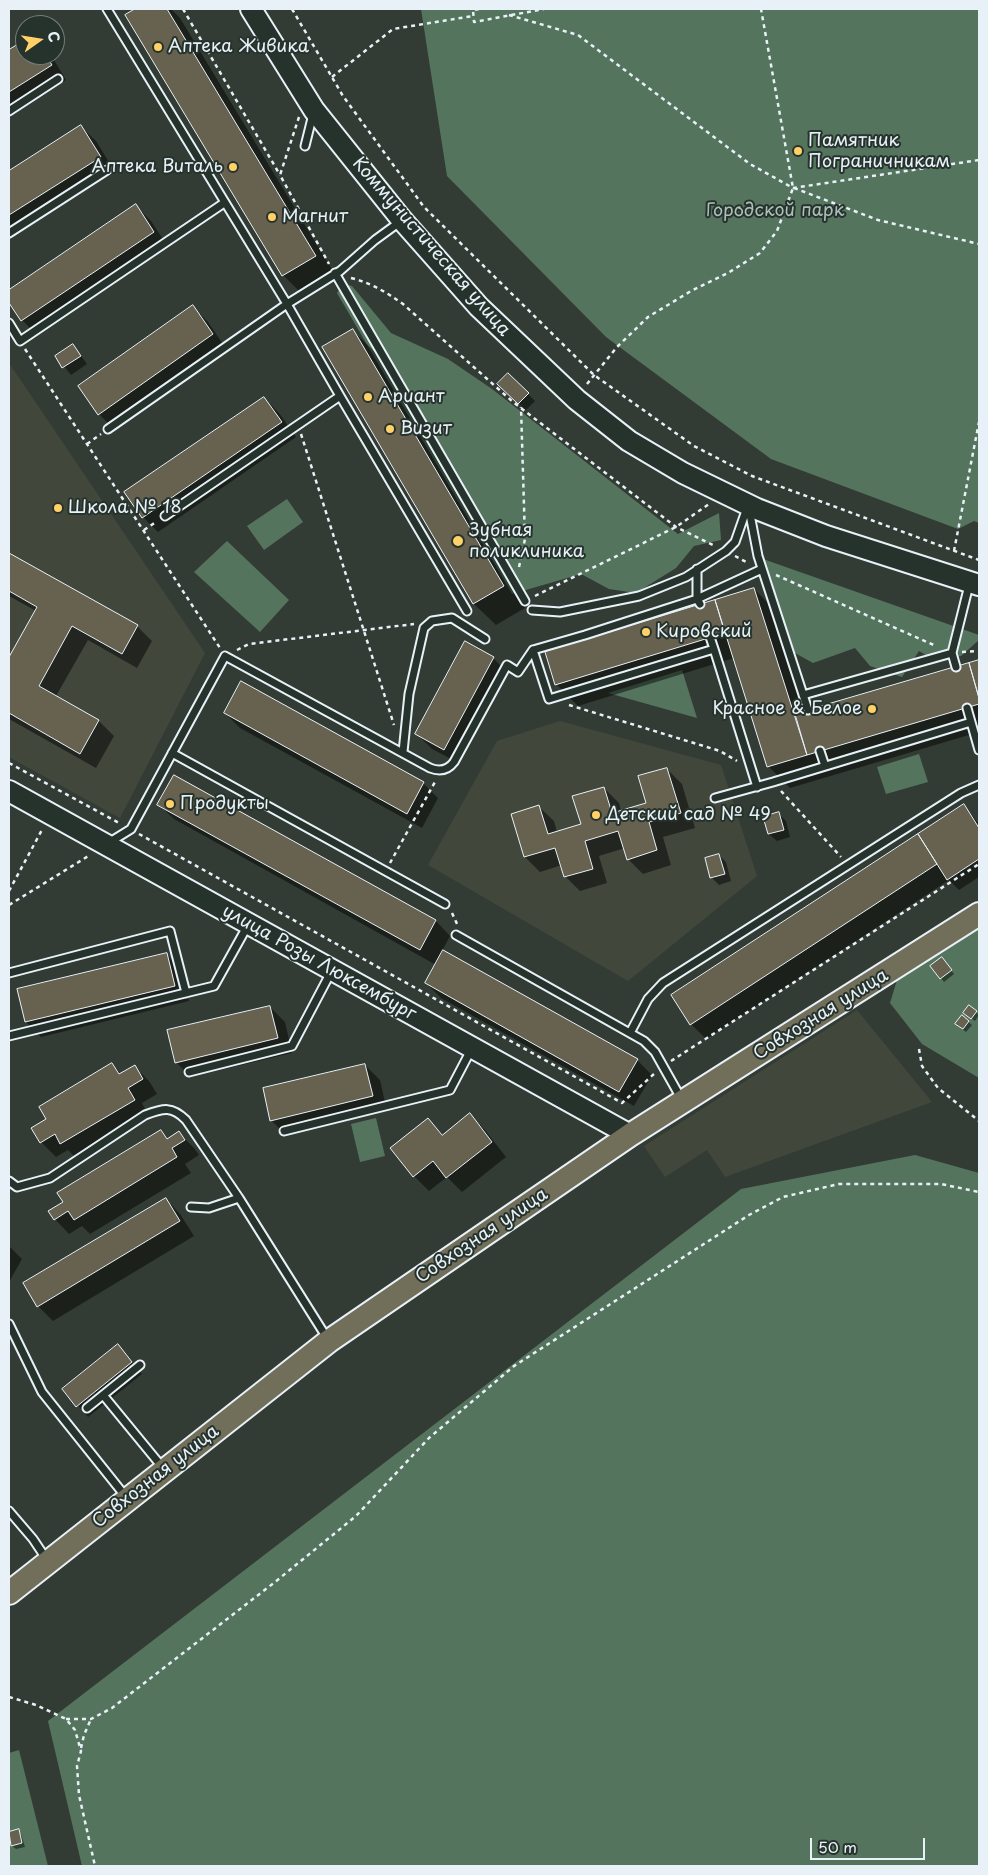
<!DOCTYPE html>
<meta charset="utf-8">
<style>
body{margin:0}
#map{position:relative;width:988px;height:1875px;overflow:hidden;background:#333c34;font-family:"Playpen Sans",sans-serif}
canvas{display:block}
.frame{position:absolute;inset:0;border:10px solid #e8f1f8;pointer-events:none}
.north{position:absolute;left:15px;top:15px;width:50px;height:50px;box-sizing:border-box;background:#26332d;border:1px solid #747f7e;border-radius:50%;rotate:77deg;font-size:14px;font-weight:700;line-height:20px;text-align:center;color:#e8f1f8}
.north::after{content:'';display:block;margin:auto;width:18px;height:22px;background:#ffd166;clip-path:polygon(50% 0,100% 100%,50% 72%,0 100%)}
.scale{position:absolute;left:810px;top:1838px;width:115px;height:22px;box-sizing:border-box;border:2px solid #e8f1f8;border-top:0;padding-left:6px;font-size:15px;line-height:18px;white-space:nowrap;color:#e8f1f8;-webkit-text-stroke:4px #26332d;paint-order:stroke}
</style>
<div id="map">
<canvas width="988" height="1875"></canvas>
<div class="frame"></div>
<div class="north">С</div>
<div class="scale">50 m</div>
</div>
<script>
const g = document.querySelector('canvas').getContext('2d');
g.lineJoin = 'round';
function fillPath(path, color) {
  g.fillStyle = color;
  g.fill(path, 'evenodd');
}
function stroke(path, color, width, dash) {
  g.strokeStyle = color;
  g.lineWidth = width;
  g.lineCap = dash ? 'butt' : 'round';
  g.setLineDash(dash || []);
  g.stroke(path);
}
function label(font, color, halo, rows, align = 'center') {
  g.font = font + ' "Playpen Sans",sans-serif';
  g.lineWidth = 4;
  g.setLineDash([]);
  g.textBaseline = 'middle';
  g.strokeStyle = halo;
  g.fillStyle = color;
  for (const [text, x, y, turn = 0] of rows) {
    g.save();
    g.translate(x, y);
    g.rotate((+turn || 0) * Math.PI / 180);
    g.textAlign = isNaN(turn) ? turn : align;
    if (halo) g.strokeText(text, 0, 0);
    g.fillText(text, 0, 0);
    g.restore();
  }
}
const built = new Path2D(`
 M 9,363 L 205,653 L 120,818 L 9,757 Z
 M 560,721 L 721,765 L 757,876 L 628,981 L 428,865 L 497,741 Z
 M 857,1010 L 932,1102 L 725,1177 L 707,1150 L 665,1177 L 644,1146 Z`);
const green = new Path2D(`
 M 421,9 L 979,9 L 979,523 L 974,521 L 958,529 L 771,459 L 606,337 L 447,176 Z
 M 343,284 L 352,286 L 391,333 L 448,359 L 492,389 L 678,534 L 719,513 L 721,540 L 694,546 L 676,568 L 636,593 L 609,589 L 581,574 L 512,594 L 337,293 Z
 M 287,499 L 303,522 L 264,550 L 247,526 Z
 M 227,541 L 289,600 L 260,632 L 194,572 Z
 M 763,559 L 979,635 L 979,640 L 961,656 L 936,661 L 919,651 L 902,677 L 870,666 L 855,648 L 813,663 L 795,653 Z
 M 682,670 L 697,718 L 608,693 Z
 M 919,754 L 928,782 L 886,794 L 877,767 Z
 M 979,929 L 979,1078 L 922,1044 L 890,1003 L 897,980 Z
 M 376,1118 L 385,1156 L 360,1162 L 351,1124 Z
 M 915,1155 L 979,1173 L 979,1866 L 82,1866 L 48,1721 L 741,1189 Z
 M 19,1750 L 48,1866 L 9,1866 L 9,1753 Z`);
const shadow = new Path2D(`
 M 137,9 L 171,9 L 180,18 L 337,278 L 305,297 L 283,275 L 127,15 Z
 M 25,41 L 25,55 L 51,55 L 66,80 L 9,116 L 9,52 Z
 M 81,127 L 96,141 L 115,172 L 9,239 L 9,172 Z
 M 136,206 L 151,221 L 168,247 L 37,335 L 22,320 L 9,301 L 9,291 Z
 M 193,307 L 208,322 L 227,350 L 114,429 L 99,414 L 80,386 Z
 M 353,331 L 375,352 L 525,608 L 496,625 L 474,604 L 324,348 Z
 M 73,345 L 87,364 L 71,375 L 56,356 Z
 M 508,374 L 535,401 L 526,410 L 498,384 Z
 M 264,398 L 279,413 L 296,437 L 158,532 L 143,517 Z
 M 9,554 L 137,626 L 152,641 L 137,668 L 88,640 L 56,696 L 99,721 L 114,736 L 96,768 L 9,719 L 9,659 L 36,611 L 9,596 Z
 M 754,589 L 776,611 L 808,711 L 979,661 L 979,732 L 790,788 L 768,766 L 734,658 L 578,706 L 556,684 L 546,653 Z
 M 493,658 L 508,673 L 459,763 L 432,749 L 417,734 Z
 M 242,683 L 423,783 L 438,798 L 422,828 L 240,728 L 225,713 Z
 M 667,769 L 682,784 L 695,828 L 663,837 L 671,865 L 643,874 L 628,859 L 625,848 L 599,856 L 607,883 L 580,891 L 565,876 L 562,865 L 540,872 L 525,857 L 513,814 L 539,807 L 554,821 L 557,832 L 582,825 L 604,788 L 619,803 L 621,811 L 647,803 Z
 M 159,805 L 436,921 L 450,936 L 442,951 L 637,1060 L 652,1075 L 634,1106 L 441,998 L 426,983 L 436,965 L 174,819 Z
 M 964,806 L 979,824 L 979,877 L 959,890 L 949,880 L 706,1039 L 691,1024 Z
 M 779,814 L 786,821 L 790,837 L 777,841 L 769,834 Z
 M 719,855 L 726,862 L 731,881 L 719,885 L 711,877 Z
 M 166,954 L 181,969 L 189,1001 L 41,1037 L 26,1022 L 19,989 Z
 M 945,962 L 954,974 L 944,982 L 932,966 Z
 M 270,1007 L 285,1022 L 292,1053 L 191,1077 L 176,1062 Z
 M 970,1007 L 979,1015 L 975,1021 L 968,1016 Z
 M 962,1017 L 972,1025 L 966,1032 L 960,1027 Z
 M 112,1064 L 121,1074 L 134,1066 L 149,1081 L 157,1094 L 142,1103 L 148,1115 L 76,1158 L 68,1150 L 56,1157 L 41,1142 L 48,1119 Z
 M 365,1065 L 380,1080 L 387,1111 L 286,1135 L 271,1120 Z
 M 470,1115 L 485,1130 L 506,1157 L 462,1192 L 447,1177 L 429,1191 L 414,1176 L 392,1148 L 428,1120 L 444,1136 Z
 M 161,1132 L 168,1139 L 179,1133 L 194,1148 L 199,1155 L 185,1164 L 191,1173 L 90,1234 L 82,1226 L 69,1234 L 55,1219 L 64,1203 Z
 M 166,1199 L 180,1214 L 194,1236 L 53,1321 L 38,1306 L 25,1284 Z
 M 9,1246 L 22,1259 L 9,1282 Z
 M 118,1346 L 142,1374 L 88,1417 L 64,1389 Z
 M 18,1831 L 21,1834 L 25,1847 L 16,1849 L 12,1846 L 9,1833 Z`);
const building = new Path2D(`
 M 135,9 L 167,9 L 316,256 L 282,276 L 125,15 Z
 M 25,40 L 25,55 L 46,55 L 52,65 L 9,92 L 9,50 Z
 M 81,125 L 101,157 L 9,215 L 9,171 Z
 M 136,204 L 154,232 L 21,321 L 9,303 L 9,290 Z
 M 193,305 L 213,334 L 98,415 L 78,386 Z
 M 353,329 L 504,586 L 473,604 L 322,347 Z
 M 73,344 L 81,356 L 62,368 L 55,356 Z
 M 508,373 L 529,393 L 518,404 L 497,384 Z
 M 264,397 L 282,422 L 142,518 L 124,492 Z
 M 9,553 L 138,625 L 122,654 L 72,626 L 39,686 L 99,720 L 80,754 L 9,713 L 9,657 L 37,607 L 9,591 Z
 M 754,588 L 807,755 L 767,767 L 715,600 Z
 M 715,600 L 725,633 L 555,685 L 545,652 Z
 M 465,641 L 494,657 L 444,750 L 415,734 Z
 M 979,660 L 979,698 L 969,663 Z
 M 969,663 L 979,698 L 979,704 L 807,755 L 795,714 Z
 M 241,681 L 424,782 L 407,814 L 224,713 Z
 M 667,768 L 681,813 L 649,822 L 657,850 L 627,860 L 618,831 L 585,841 L 593,869 L 564,877 L 555,848 L 524,857 L 511,814 L 539,805 L 548,834 L 581,824 L 572,796 L 604,787 L 612,813 L 646,803 L 638,776 Z
 M 174,775 L 436,920 L 420,950 L 157,805 Z
 M 964,804 L 979,828 L 979,859 L 947,880 L 918,834 Z
 M 779,812 L 784,830 L 768,834 L 763,817 Z
 M 918,834 L 937,864 L 690,1025 L 671,995 Z
 M 719,854 L 725,874 L 710,878 L 705,858 Z
 M 443,950 L 638,1059 L 619,1092 L 425,983 Z
 M 167,953 L 175,986 L 25,1022 L 17,989 Z
 M 942,957 L 952,970 L 940,979 L 930,966 Z
 M 969,1005 L 977,1011 L 971,1019 L 963,1013 Z
 M 270,1006 L 278,1038 L 175,1063 L 167,1030 Z
 M 962,1015 L 969,1021 L 963,1029 L 955,1024 Z
 M 112,1063 L 119,1074 L 135,1065 L 143,1079 L 128,1088 L 135,1100 L 60,1144 L 55,1134 L 40,1143 L 31,1128 L 46,1119 L 39,1107 Z
 M 365,1064 L 373,1096 L 270,1121 L 263,1088 Z
 M 470,1113 L 492,1142 L 446,1178 L 433,1161 L 413,1177 L 390,1148 L 428,1118 L 442,1135 Z
 M 161,1130 L 167,1139 L 179,1131 L 185,1140 L 172,1148 L 177,1157 L 74,1220 L 68,1211 L 54,1220 L 48,1211 L 63,1202 L 57,1193 Z
 M 166,1198 L 180,1221 L 37,1307 L 23,1283 Z
 M 118,1344 L 132,1362 L 76,1407 L 62,1389 Z
 M 19,1829 L 22,1843 L 11,1846 L 9,1832 Z`);
const path = new Path2D(`
 M 183,9 L 280,175
 M 292,9 L 343,96 L 424,207 L 594,375 L 694,446 L 752,476 L 979,560
 M 479,9 L 473,10 L 474,22 L 544,9
 M 509,15 L 578,35 L 750,164 L 793,188 L 979,160
 M 332,77 L 393,29 L 473,16
 M 299,117 L 280,175 L 329,264
 M 794,188 L 878,220 L 979,244
 M 351,278 C 371,283 386,292 403,304 L 513,402 L 676,527 L 715,546
 M 25,349 L 220,648
 M 587,384 L 617,347 L 648,317 L 691,291 L 728,273 L 760,253 L 777,231 L 793,188 L 761,9
 M 301,434 L 394,725
 M 87,444 L 101,434
 M 144,530 L 156,522
 M 954,551 L 979,422
 M 735,556 L 748,563
 M 519,567 L 525,539 L 521,407
 M 776,575 L 936,646
 M 535,596 L 676,527 L 709,504
 M 237,650 L 249,644 L 414,624
 M 962,652 L 979,651
 M 569,705 L 720,751 L 737,761
 M 9,763 L 119,823
 M 781,791 L 841,857
 M 139,834 L 622,1103 L 655,1073
 M 390,863 L 436,780
 M 9,891 L 43,828
 M 9,905 L 90,855
 M 452,913 L 458,926
 M 919,1049 L 922,1066 L 938,1088 L 979,1121
 M 671,1061 L 979,864
 M 9,1697 L 36,1705 L 66,1719 L 75,1730 L 81,1751 L 77,1766 L 79,1795 L 95,1866
 M 66,1719 L 91,1719 L 112,1708 L 275,1582 L 356,1516 L 429,1438 L 514,1366 L 749,1215 L 783,1197 L 839,1184 L 941,1184 L 979,1192
 M 81,1748 L 84,1735 L 91,1719`);
const lane = new Path2D(`
 M 107,9 L 287,304 L 340,396
 M 9,111 L 58,79
 M 305,146 L 313,114
 M 9,233 L 107,170
 M 335,273 L 525,601
 M 287,304 L 340,271 L 375,240 L 401,221
 M 9,323 L 20,341 L 224,203
 M 108,429 L 287,304
 M 749,509 L 758,556 L 808,710
 M 165,516 L 340,396 L 467,611
 M 697,569 L 697,599 L 700,604
 M 532,610 L 560,612 L 639,596 L 686,577 L 726,551 L 735,542 L 748,505
 M 710,637 L 714,649
 M 533,650 L 585,635 L 697,599 L 762,569
 M 956,667 L 952,653 L 969,585
 M 803,695 L 952,653
 M 967,708 L 979,750
 M 820,751 L 825,766
 M 403,752 L 409,694 L 424,628 L 432,621 L 452,618 L 485,639
 M 172,753 L 445,904
 M 715,798 L 773,782 L 971,722
 M 110,842 L 131,829 L 225,656 L 430,768 C 440,772 448,770 454,762 L 507,665 L 518,672 L 533,650 L 549,699 L 714,649 L 757,787
 M 456,935 L 644,1041 L 655,1052 L 682,1100
 M 9,973 L 170,931 L 186,993
 M 630,1033 L 648,999 L 663,983 L 961,793 L 979,785
 M 9,1036 L 214,986 L 248,925
 M 189,1072 L 292,1046 L 331,972
 M 284,1131 L 450,1090 L 471,1050
 M 9,1181 L 17,1187 L 50,1178 L 145,1115 C 164,1108 172,1106 186,1120 L 239,1198 L 327,1338
 M 191,1207 L 209,1208 L 239,1198
 M 9,1324 L 42,1392 L 126,1497
 M 140,1365 L 103,1395 L 163,1468
 M 87,1408 L 103,1395
 M 9,1511 L 33,1539 L 47,1560`);
const secondary = new Path2D(`
 M 251,9 L 314,110 L 402,220 L 479,307 L 577,400 L 629,441 L 683,473 L 757,509 L 826,536 L 979,585
 M 9,791 L 630,1135`);
const primary = new Path2D(`
 M 9,1593 L 329,1341 L 630,1135 L 979,914`);
const markers = [
 [158,47,5,"#ffd166"],
 [798,151,5,"#ffd166"],
 [233,167,5,"#ffd166"],
 [272,217,5,"#ffd166"],
 [368,397,5,"#ffd166"],
 [390,429,5,"#ffd166"],
 [58,508,5,"#ffd166"],
 [458,541,6,"#ffd166"],
 [646,632,5,"#ffd166"],
 [872,709,5,"#ffd166"],
 [170,804,5,"#ffd166"],
 [596,815,5,"#ffd166"]
];
const poiNames = [
 ["Аптека Живика",168,47],
 ["Памятник",808,141],
 ["Пограничникам",808,162],
 ["Аптека Виталь",223,167,"right"],
 ["Магнит",282,217],
 ["Ариант",378,397],
 ["Визит",400,429],
 ["Школа № 18",68,508],
 ["Зубная",469,531],
 ["поликлиника",469,552],
 ["Кировский",656,632],
 ["Красное & Белое",862,709,"right"],
 ["Продукты",180,804],
 ["Детский сад № 49",606,815]
];
const parkNames = [
 ["Городской парк",775,211]
];
const streetNames = [
 ["Коммунистическая улица",431,247,49],
 ["улица Розы Люксембург",319,963,29],
 ["Совхозная улица",821,1015,-32],
 ["Совхозная улица",482,1236,-34],
 ["Совхозная улица",156,1477,-38]
];
fillPath(built, '#42473c');
fillPath(green, '#55745e');
fillPath(shadow, '#0007');
fillPath(building, '#66624f');
stroke(building, '#e8f1f8', 1);
stroke(lane, '#e8f1f8', 11);
stroke(secondary, '#e8f1f8', 24);
stroke(primary, '#e8f1f8', 26);
stroke(path, '#e8f1f8', 2.5, [4, 4]);
stroke(lane, '#26332d', 7);
stroke(secondary, '#26332d', 20);
stroke(primary, '#716e59', 22);
for (const [x, y, r, color] of markers) {
  const dot = new Path2D();
  dot.arc(x, y, r, 0, 2 * Math.PI);
  g.fillStyle = color;
  g.fill(dot);
  stroke(dot, '#26332d', 2);
}
label('18px', '#e8f1f8', '#26332d', poiNames, 'left');
label('18px', '#adbfba', '#26332d', parkNames);
label('18px', '#e8f1f8', '#26332d', streetNames);
</script>
